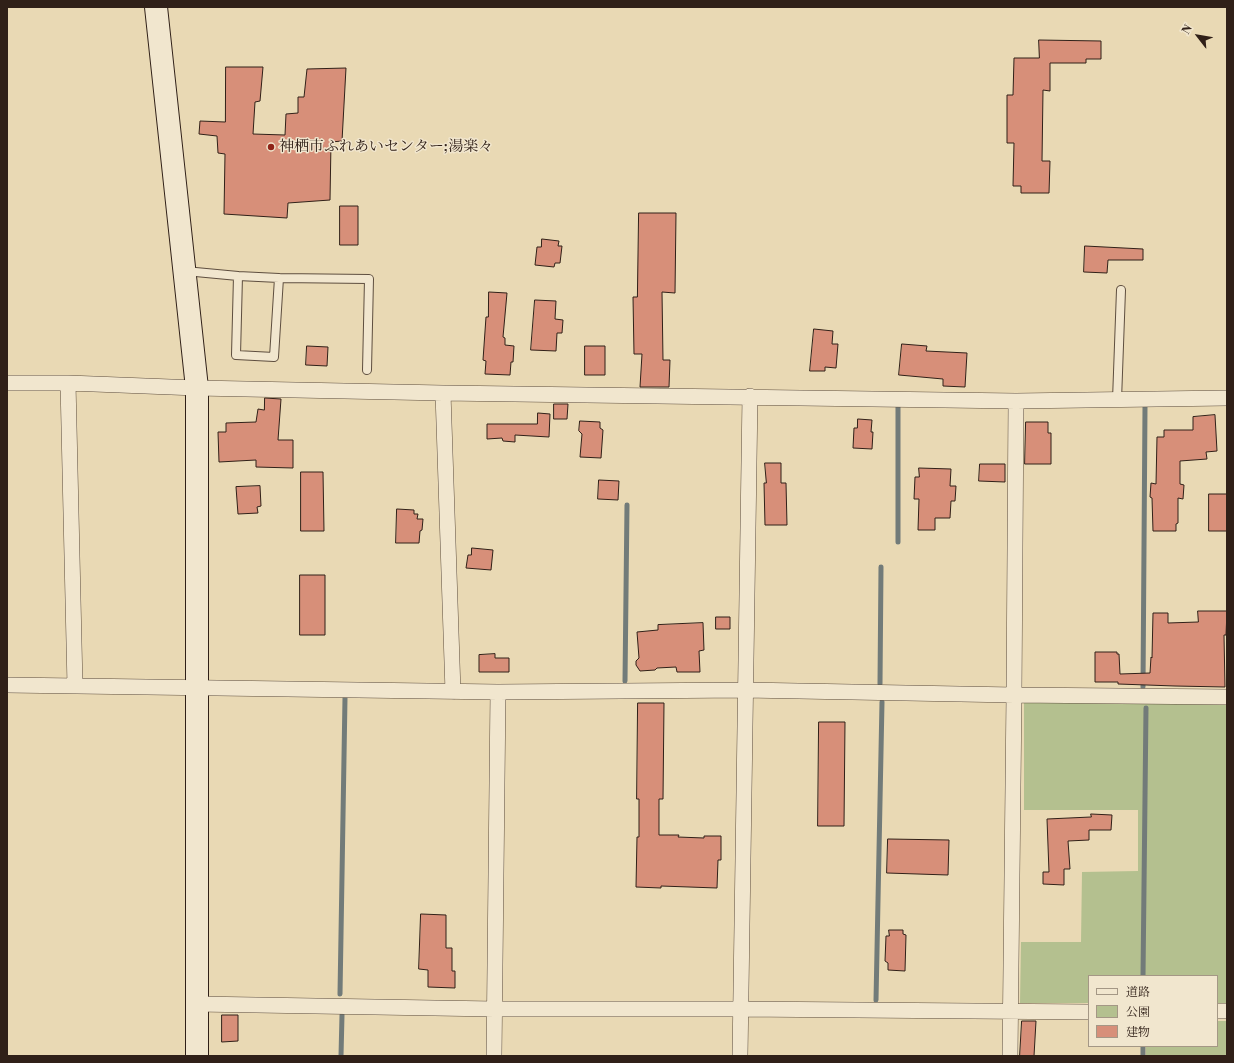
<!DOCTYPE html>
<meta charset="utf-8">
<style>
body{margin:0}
#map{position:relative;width:1234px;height:1063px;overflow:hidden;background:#e9d9b4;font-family:"Libre Bodoni","Noto Serif JP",serif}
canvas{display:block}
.frame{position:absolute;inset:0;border:8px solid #302018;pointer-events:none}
.legend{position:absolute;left:1088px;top:975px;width:130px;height:72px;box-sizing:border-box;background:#f1e6ce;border:1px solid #a49785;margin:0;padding:5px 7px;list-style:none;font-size:12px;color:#302018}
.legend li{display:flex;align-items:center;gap:8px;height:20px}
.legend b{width:20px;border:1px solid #a49785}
.north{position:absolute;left:1178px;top:16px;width:40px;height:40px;-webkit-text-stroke:3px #f1e6ce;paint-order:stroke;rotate:301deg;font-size:11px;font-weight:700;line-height:16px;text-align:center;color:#302018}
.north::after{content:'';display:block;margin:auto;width:14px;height:18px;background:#302018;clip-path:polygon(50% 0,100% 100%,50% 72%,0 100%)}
</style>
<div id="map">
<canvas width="1234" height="1063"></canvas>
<div class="frame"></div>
<ul class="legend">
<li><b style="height:5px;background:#f1e6ce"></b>道路</li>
<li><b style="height:11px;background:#b4c08f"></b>公園</li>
<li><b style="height:11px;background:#d78f79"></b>建物</li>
</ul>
<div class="north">N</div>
</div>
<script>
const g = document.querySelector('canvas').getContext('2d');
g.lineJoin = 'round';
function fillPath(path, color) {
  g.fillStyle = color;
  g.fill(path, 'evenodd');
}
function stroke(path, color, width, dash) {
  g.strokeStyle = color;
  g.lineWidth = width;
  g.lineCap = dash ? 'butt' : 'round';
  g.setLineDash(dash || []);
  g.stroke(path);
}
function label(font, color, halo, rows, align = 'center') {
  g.font = font + ' "Libre Bodoni","Noto Serif JP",serif';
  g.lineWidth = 3;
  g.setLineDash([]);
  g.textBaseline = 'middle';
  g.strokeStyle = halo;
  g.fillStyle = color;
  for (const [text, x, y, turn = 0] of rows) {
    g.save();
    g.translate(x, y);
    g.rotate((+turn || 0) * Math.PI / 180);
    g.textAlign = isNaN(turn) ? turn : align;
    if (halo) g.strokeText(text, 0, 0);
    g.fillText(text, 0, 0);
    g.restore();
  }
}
const green = new Path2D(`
 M 1024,703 L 1227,703 L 1227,1003 L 1217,1003 L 1217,976 L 1089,976 L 1089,1003 L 1020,1003 L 1021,942 L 1081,942 L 1082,872 L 1138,871 L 1138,810 L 1024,810 Z
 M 1217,1021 L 1227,1021 L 1227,1056 L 1146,1056 L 1146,1046 L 1217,1046 Z`);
const stream = new Path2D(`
 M 898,406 L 898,542
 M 625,681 L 627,505
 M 880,684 L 881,567
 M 1143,687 L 1145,407
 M 1143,976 L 1146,708
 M 340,994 L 345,698
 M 876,1000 L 882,702
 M 341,1056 L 342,1015
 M 1143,1056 L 1143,1046`);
const building = new Path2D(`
 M 1039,40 L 1101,41 L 1101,59 L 1086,59 L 1086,63 L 1050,63 L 1050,91 L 1043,90 L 1042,161 L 1050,161 L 1049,193 L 1021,193 L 1021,186 L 1013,186 L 1014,143 L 1007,143 L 1007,95 L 1013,95 L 1014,58 L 1039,58 Z
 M 226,67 L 263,67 L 260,101 L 255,102 L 253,134 L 285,135 L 286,114 L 298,113 L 298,97 L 304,97 L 307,69 L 346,68 L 342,141 L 331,142 L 330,200 L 288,203 L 287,218 L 224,214 L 225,154 L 218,153 L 217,136 L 199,134 L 200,121 L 225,122 Z
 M 340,206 L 358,206 L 358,245 L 340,245 Z
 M 639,213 L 676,213 L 675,293 L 662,292 L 663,360 L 670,360 L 669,387 L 640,387 L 642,354 L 634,354 L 633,297 L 637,297 Z
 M 542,239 L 559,241 L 558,246 L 562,246 L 560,263 L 555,263 L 554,267 L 535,265 L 537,247 L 541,247 Z
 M 1085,246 L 1143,249 L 1143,260 L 1108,260 L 1107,273 L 1084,272 Z
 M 489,292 L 507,293 L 503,337 L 505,338 L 505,345 L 514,346 L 513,362 L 511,362 L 510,375 L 485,374 L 486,361 L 483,360 L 486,317 L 488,317 Z
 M 535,300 L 556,301 L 555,319 L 563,320 L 562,333 L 557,333 L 556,351 L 531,350 Z
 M 814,329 L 833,331 L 832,344 L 838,344 L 836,368 L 825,367 L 825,371 L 810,371 Z
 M 902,344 L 927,346 L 926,351 L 967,353 L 965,387 L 943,386 L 943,379 L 899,375 Z
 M 307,346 L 328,347 L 327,366 L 306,365 Z
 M 585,346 L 605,346 L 605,375 L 585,375 Z
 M 265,398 L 281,399 L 278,440 L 293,440 L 293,468 L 256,467 L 256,460 L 219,462 L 218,432 L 226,432 L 226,423 L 256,422 L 258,409 L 264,410 Z
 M 554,404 L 568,404 L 567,419 L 554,419 Z
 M 538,413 L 550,414 L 549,437 L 515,435 L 515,442 L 503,441 L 502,438 L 487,439 L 487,424 L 537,424 Z
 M 1215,415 L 1217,451 L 1206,452 L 1207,459 L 1180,461 L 1180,484 L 1184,485 L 1183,499 L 1178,498 L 1178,523 L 1176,524 L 1176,531 L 1153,531 L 1152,498 L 1150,497 L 1151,483 L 1156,484 L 1157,437 L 1164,437 L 1164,430 L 1193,430 L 1193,417 Z
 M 858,419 L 872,420 L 871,432 L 873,432 L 872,449 L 853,448 L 854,428 L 857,428 Z
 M 580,421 L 600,422 L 600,428 L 603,430 L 601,458 L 580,457 L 582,434 L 579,431 Z
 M 1026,422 L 1048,422 L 1048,433 L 1051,433 L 1051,464 L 1025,464 Z
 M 765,463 L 781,463 L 781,483 L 786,483 L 787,525 L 765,525 L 764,483 L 766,483 Z
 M 980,464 L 1005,464 L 1005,482 L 979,481 Z
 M 919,468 L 951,469 L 950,486 L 956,486 L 955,501 L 951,501 L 950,518 L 935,518 L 935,530 L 918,530 L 919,499 L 914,499 L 915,477 L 919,477 Z
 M 301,472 L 323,472 L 324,531 L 301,531 Z
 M 599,480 L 619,481 L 618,500 L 598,499 Z
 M 260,486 L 261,506 L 257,507 L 258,513 L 238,514 L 236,487 Z
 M 1209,494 L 1227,494 L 1227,531 L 1209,531 Z
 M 397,509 L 414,510 L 414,514 L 418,514 L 417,519 L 423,519 L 422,530 L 420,531 L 419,543 L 396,543 Z
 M 472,548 L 493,550 L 491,570 L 466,568 L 468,555 L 471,555 Z
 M 300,575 L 325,575 L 325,635 L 300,635 Z
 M 1198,611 L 1227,611 L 1226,635 L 1224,635 L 1225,687 L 1175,686 L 1118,684 L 1118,682 L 1095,682 L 1095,652 L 1117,652 L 1117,654 L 1119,654 L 1120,674 L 1150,673 L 1151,657 L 1152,658 L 1153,613 L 1168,613 L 1168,623 L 1198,622 Z
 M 716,617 L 730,617 L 730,629 L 716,629 Z
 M 703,623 L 704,650 L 699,651 L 700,672 L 677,672 L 676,667 L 657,668 L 655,670 L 640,671 L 636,665 L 636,661 L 639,658 L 637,632 L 658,630 L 658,625 Z
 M 495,654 L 495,658 L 509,658 L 509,672 L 479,672 L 479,655 Z
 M 638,703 L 664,703 L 663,799 L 659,799 L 659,835 L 679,835 L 678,837 L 704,838 L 704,836 L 721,836 L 721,860 L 718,860 L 717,888 L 661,886 L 661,888 L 636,887 L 637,837 L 639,837 L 639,799 L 637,799 Z
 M 819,722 L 845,722 L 844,826 L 818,826 Z
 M 1091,814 L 1112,815 L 1111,830 L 1089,830 L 1089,840 L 1068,841 L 1070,869 L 1064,869 L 1064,885 L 1043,884 L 1043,872 L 1049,872 L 1047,819 L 1091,817 Z
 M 888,839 L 949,840 L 948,875 L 887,873 Z
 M 421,914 L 446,915 L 446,948 L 452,948 L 452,971 L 455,971 L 455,988 L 428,987 L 428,970 L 419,969 Z
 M 889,930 L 903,930 L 903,934 L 906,935 L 905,971 L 888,970 L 888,963 L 885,961 L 886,936 L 889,936 Z
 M 222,1015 L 238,1015 L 238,1041 L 222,1042 Z
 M 1022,1021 L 1036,1021 L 1034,1056 L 1020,1056 Z`);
const lane = new Path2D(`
 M 185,271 L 238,276 L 236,355 L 274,357 L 279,278 L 369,279 L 367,370
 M 238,276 L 279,278
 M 1117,400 L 1121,290`);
const street = new Path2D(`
 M 7,383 L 68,383 L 197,388 L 443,393 L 1016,401 L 1227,398
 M 68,383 L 75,686
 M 443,393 L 453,692
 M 7,685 L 498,692 L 745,690 L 1014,695 L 1227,697
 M 197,1004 L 494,1009 L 741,1009 L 1089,1012
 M 1217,1011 L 1227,1011
 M 494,1056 L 498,692
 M 740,1056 L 750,396
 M 1010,1056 L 1014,695 L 1016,401`);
const secondary = new Path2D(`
 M 156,7 L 197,388 L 197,1056`);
const markers = [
 [271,147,4,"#8f2418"]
];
const poiNames = [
 ["神栖市ふれあいセンター;湯楽々",279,147]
];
fillPath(green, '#b4c08f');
stroke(stream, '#727b79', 5);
fillPath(building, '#d78f79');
stroke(building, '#302018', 1);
stroke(lane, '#5e4e3f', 10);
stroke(street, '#5e4e3f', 16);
stroke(secondary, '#302018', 24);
stroke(lane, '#f1e6ce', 8);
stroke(street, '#f1e6ce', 15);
stroke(secondary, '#f1e6ce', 22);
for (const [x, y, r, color] of markers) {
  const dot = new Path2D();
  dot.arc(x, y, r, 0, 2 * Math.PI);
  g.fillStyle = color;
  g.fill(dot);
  stroke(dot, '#f1e6ce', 1.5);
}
label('15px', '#302018', '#f1e6ce', poiNames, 'left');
</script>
